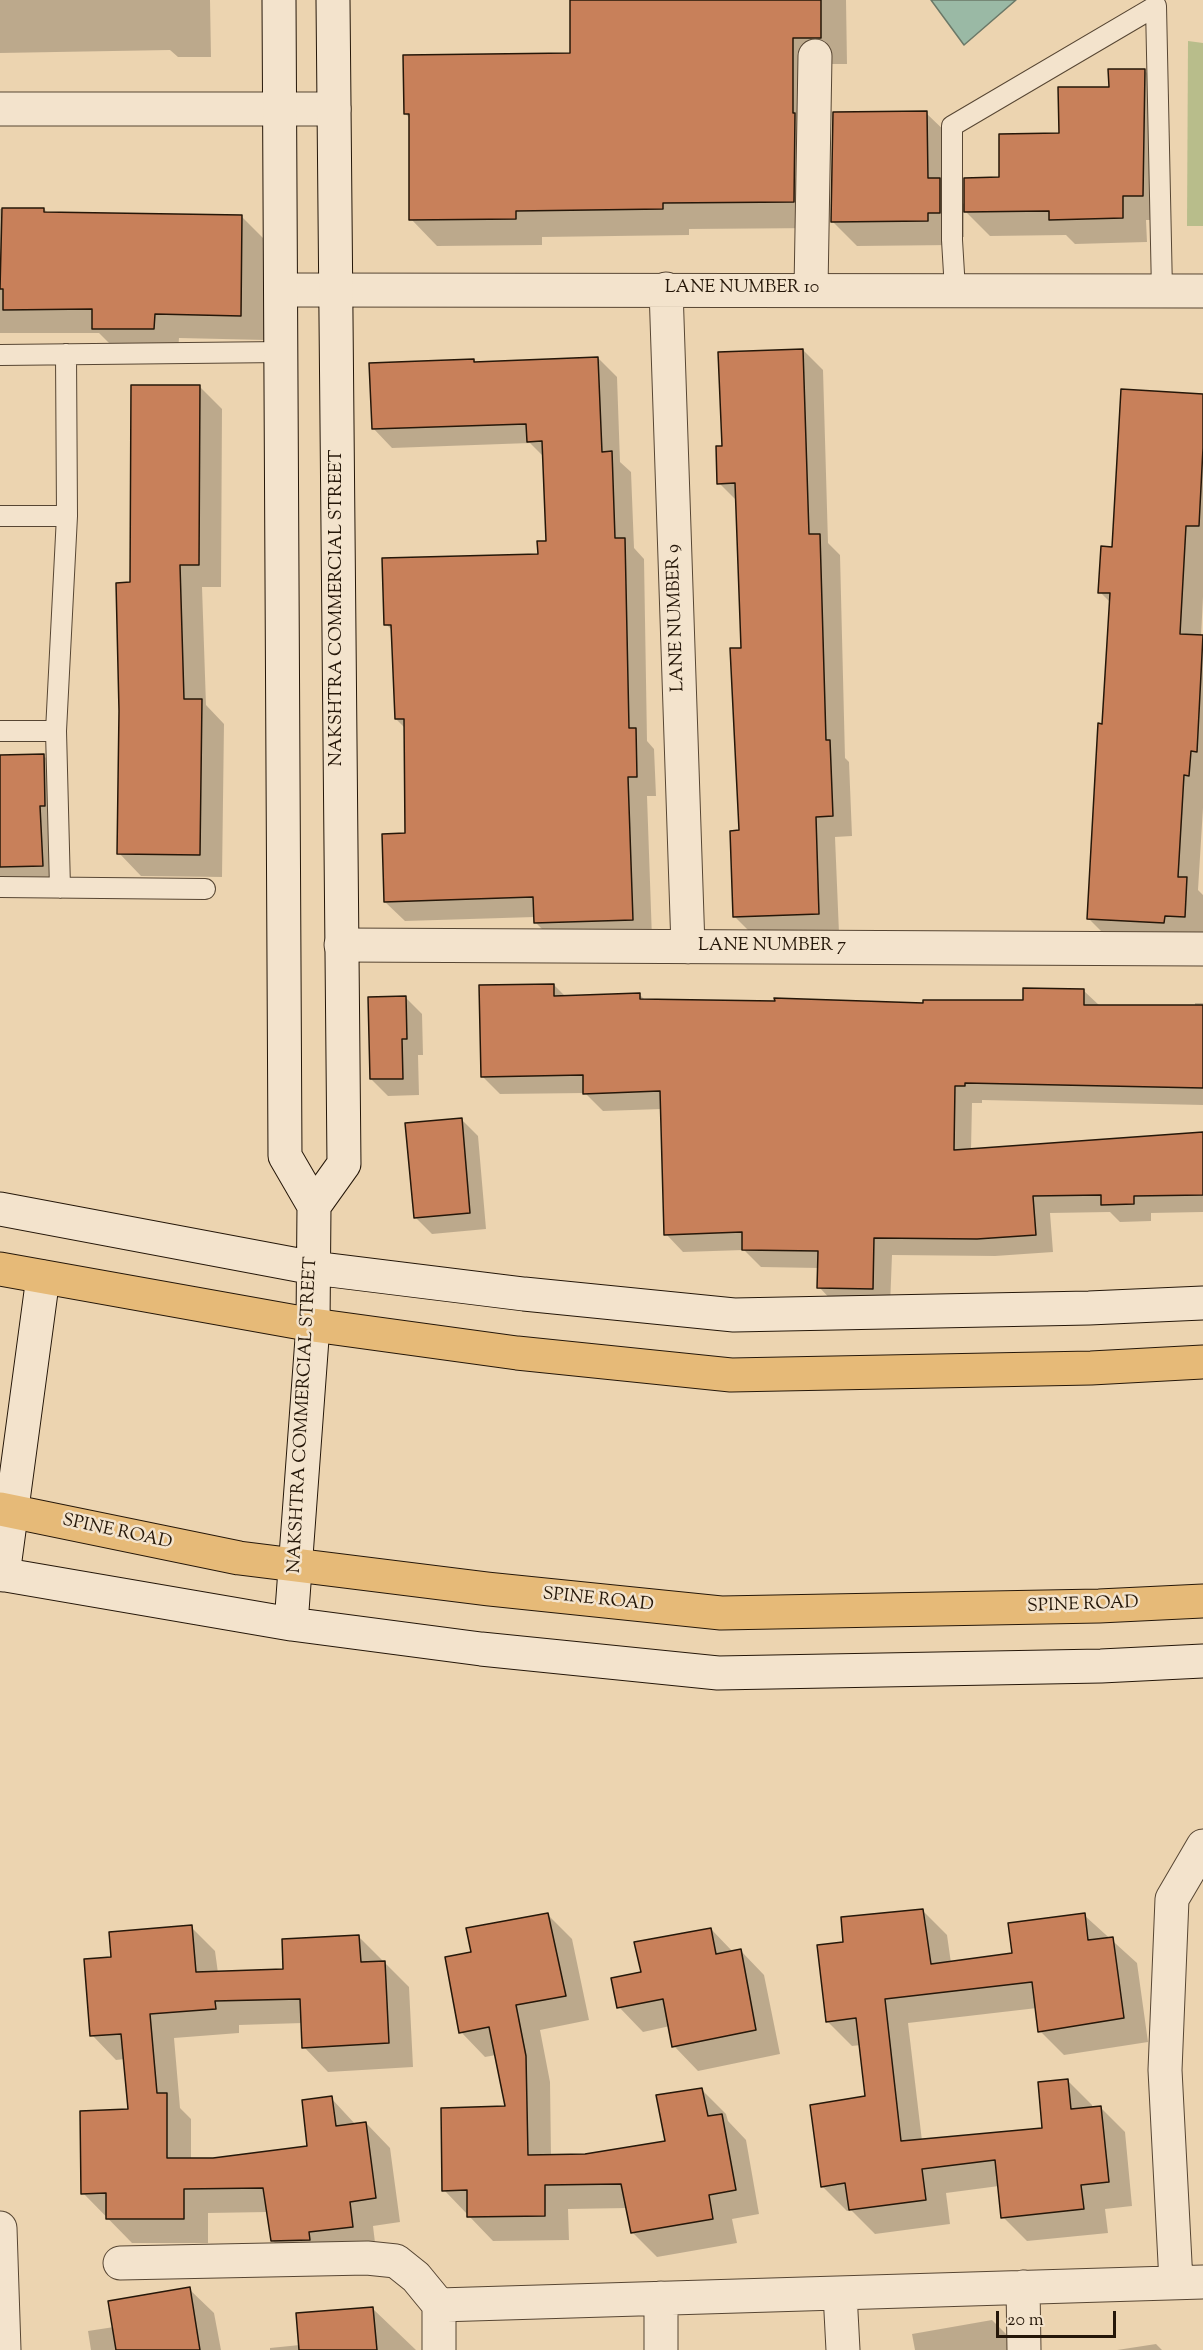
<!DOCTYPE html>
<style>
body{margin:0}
#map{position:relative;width:1203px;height:2350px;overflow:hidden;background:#ecd4b0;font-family:"Sorts Mill Goudy",serif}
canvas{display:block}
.scale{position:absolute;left:996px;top:2311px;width:120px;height:27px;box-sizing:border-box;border:3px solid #251709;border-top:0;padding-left:8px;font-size:18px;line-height:21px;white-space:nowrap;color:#251709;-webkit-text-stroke:4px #f3e3cc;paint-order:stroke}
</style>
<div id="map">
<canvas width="1203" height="2350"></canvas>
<div class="scale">20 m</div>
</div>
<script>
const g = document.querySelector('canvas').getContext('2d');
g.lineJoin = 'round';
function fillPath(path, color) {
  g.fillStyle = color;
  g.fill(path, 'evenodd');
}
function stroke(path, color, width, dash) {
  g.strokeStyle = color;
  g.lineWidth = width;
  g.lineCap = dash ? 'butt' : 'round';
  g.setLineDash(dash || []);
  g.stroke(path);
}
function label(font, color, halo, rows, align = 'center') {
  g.font = font + ' "Sorts Mill Goudy",serif';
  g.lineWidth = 5;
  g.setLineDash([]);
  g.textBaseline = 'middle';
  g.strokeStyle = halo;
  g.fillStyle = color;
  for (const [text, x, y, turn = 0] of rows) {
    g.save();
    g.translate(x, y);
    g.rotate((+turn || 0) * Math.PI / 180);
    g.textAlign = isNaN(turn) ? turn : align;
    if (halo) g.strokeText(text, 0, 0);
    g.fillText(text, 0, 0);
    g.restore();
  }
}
const green = new Path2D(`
 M 1188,41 L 1203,43 L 1203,226 L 1187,226 Z`);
const water = new Path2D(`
 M 931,0 L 1016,0 L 964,45 Z`);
const shadow = new Path2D(`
 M 0,0 L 210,0 L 211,57 L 178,57 L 170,50 L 0,53 Z
 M 571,0 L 846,0 L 847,64 L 819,64 L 820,228 L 689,229 L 689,235 L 542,237 L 542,245 L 437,246 L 411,219 L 410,119 L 405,113 L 572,55 Z
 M 1145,71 L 1169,95 L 1167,220 L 1146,220 L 1147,242 L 1075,244 L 1066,235 L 990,236 L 964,210 L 964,237 L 952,237 L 952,245 L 857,246 L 832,221 L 926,113 L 951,137 L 951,192 L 966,206 L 1060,134 L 1111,88 Z
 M 0,209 L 44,209 L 48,213 L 241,216 L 266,241 L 265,340 L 179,338 L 178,353 L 118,352 L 99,333 L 0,333 Z
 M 803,350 L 823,370 L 828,543 L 840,555 L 845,758 L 849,762 L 852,836 L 835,837 L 839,933 L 754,936 L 734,916 L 741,832 L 743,649 L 737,501 L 719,483 L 723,448 Z
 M 598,358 L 617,377 L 620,462 L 631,472 L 634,548 L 644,559 L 647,741 L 654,749 L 656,796 L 647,796 L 652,939 L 555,942 L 535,922 L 535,917 L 405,921 L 385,902 L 406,835 L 405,728 L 396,719 L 393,631 L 386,624 L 539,555 L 547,542 L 544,457 L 530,443 L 392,448 L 373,428 L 474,360 L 476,363 Z
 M 200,387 L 222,409 L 221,587 L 202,587 L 206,705 L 224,724 L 222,877 L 141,876 L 119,853 L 121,711 L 132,584 Z
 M 1203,395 L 1203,597 L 1201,637 L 1203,637 L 1203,808 L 1198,890 L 1203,895 L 1203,936 L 1108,938 L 1088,918 L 1104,725 L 1111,603 L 1100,592 L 1114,548 Z
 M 43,755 L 67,780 L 69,830 L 64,830 L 67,889 L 25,891 L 10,877 L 0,877 L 0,757 Z
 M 554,985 L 566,997 L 639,994 L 646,1001 L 924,1004 L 1024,1001 L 1084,991 L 1100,1006 L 1195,1006 L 1195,1003 L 1203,1003 L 1203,1105 L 982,1100 L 982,1103 L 972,1103 L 971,1150 L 1203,1133 L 1203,1212 L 1151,1213 L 1151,1221 L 1120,1222 L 1110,1212 L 1050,1213 L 1053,1252 L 995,1256 L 892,1255 L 890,1306 L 836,1305 L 819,1287 L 819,1268 L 761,1267 L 744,1250 L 683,1252 L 666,1234 L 662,1109 L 603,1111 L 585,1093 L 500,1094 L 482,1076 Z
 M 406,998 L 422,1014 L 423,1055 L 418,1055 L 419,1095 L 388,1096 L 371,1079 Z
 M 461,1119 L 478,1136 L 486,1229 L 432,1234 L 415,1217 Z
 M 923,1911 L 947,1935 L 951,1963 L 1013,1955 L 1084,1915 L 1137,1963 L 1148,2042 L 1064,2055 L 1040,2031 L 1037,2008 L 908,2023 L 922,2141 L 1043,2130 L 1067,2080 L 1092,2105 L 1092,2108 L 1100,2107 L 1125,2132 L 1132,2206 L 1105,2209 L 1108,2233 L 1027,2241 L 1003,2217 L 999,2186 L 946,2193 L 950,2224 L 875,2234 L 851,2210 L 847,2211 L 822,2186 L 866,2097 L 861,2045 L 852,2046 L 827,2021 L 845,1943 Z
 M 548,1915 L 572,1939 L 589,2020 L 540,2030 L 550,2082 L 551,2156 L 585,2155 L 666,2142 L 701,2089 L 726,2114 L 728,2121 L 746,2140 L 759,2214 L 732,2219 L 737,2243 L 657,2257 L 633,2233 L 628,2208 L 568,2209 L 569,2240 L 493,2241 L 444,2190 L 507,2107 L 496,2055 L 485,2057 L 461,2032 L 473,1953 Z
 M 191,1927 L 215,1951 L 218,1973 L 284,1970 L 359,1937 L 409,1987 L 413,2067 L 328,2072 L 304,2047 L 303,2023 L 239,2025 L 239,2033 L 174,2038 L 180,2108 L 191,2119 L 191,2160 L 213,2160 L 309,2147 L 331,2098 L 356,2125 L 366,2123 L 390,2148 L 400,2222 L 373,2226 L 376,2251 L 297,2265 L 272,2240 L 268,2212 L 208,2213 L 208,2243 L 132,2243 L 83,2193 L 129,2111 L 125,2059 L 116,2060 L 92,2035 L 112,1958 Z
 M 711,1929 L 733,1952 L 740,1950 L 764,1975 L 780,2054 L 698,2071 L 674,2046 L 670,2026 L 643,2032 L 619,2007 L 642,1973 Z
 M 189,2289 L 214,2313 L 221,2350 L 91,2350 L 88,2331 L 114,2327 Z
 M 373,2309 L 416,2350 L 270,2350 L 270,2348 L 300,2345 Z
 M 992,2320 L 1016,2344 L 1017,2350 L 915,2350 L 912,2334 Z
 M 1156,2344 L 1162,2350 L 1117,2350 Z`);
const building = new Path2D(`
 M 570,0 L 821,0 L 821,38 L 793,38 L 793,113 L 795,113 L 794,202 L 663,203 L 663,209 L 516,211 L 516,219 L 409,220 L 409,114 L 404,114 L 403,55 L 570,53 Z
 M 1108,69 L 1145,69 L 1143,196 L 1123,196 L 1123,218 L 1049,220 L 1049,211 L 964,212 L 964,178 L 999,177 L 999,134 L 1059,133 L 1058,87 L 1109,87 Z
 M 927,111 L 928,178 L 940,178 L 940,213 L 928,213 L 928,221 L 831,222 L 833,112 Z
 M 2,208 L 44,208 L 44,212 L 242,215 L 241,316 L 155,314 L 154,329 L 92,329 L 92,309 L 3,310 L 3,289 L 0,289 Z
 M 803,349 L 809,534 L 820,534 L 826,740 L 830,740 L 833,816 L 816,817 L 819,914 L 733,917 L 730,831 L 739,830 L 730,648 L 741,648 L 735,483 L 717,484 L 716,446 L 722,446 L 718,352 Z
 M 598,357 L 602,452 L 612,451 L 615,538 L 625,538 L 629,728 L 636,728 L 637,777 L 628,777 L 633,920 L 534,923 L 533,897 L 384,902 L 382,834 L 405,833 L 404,719 L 395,719 L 391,625 L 384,625 L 382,558 L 538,554 L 537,541 L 546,541 L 542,441 L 527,442 L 526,424 L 372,429 L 369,363 L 474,359 L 474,362 Z
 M 131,385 L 200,385 L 199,565 L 180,565 L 184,699 L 202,699 L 200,855 L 117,854 L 119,711 L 116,583 L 130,582 Z
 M 1121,389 L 1203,394 L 1203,448 L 1199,526 L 1186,526 L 1180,634 L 1203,635 L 1197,752 L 1191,751 L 1189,776 L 1184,775 L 1178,877 L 1187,877 L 1185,917 L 1165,916 L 1164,923 L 1087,919 L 1098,723 L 1102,724 L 1110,593 L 1098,593 L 1101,546 L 1112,547 Z
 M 44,754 L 45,806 L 40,806 L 43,866 L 0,867 L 0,755 Z
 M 554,984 L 554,996 L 640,993 L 640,999 L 775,1001 L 774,998 L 923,1003 L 923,1000 L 1023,1000 L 1023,988 L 1084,989 L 1084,1005 L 1203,1005 L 1203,1088 L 965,1083 L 965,1086 L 955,1086 L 954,1150 L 1203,1132 L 1203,1195 L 1134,1196 L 1134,1204 L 1101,1205 L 1101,1195 L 1033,1196 L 1036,1235 L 977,1239 L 874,1238 L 873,1289 L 817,1288 L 818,1251 L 742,1250 L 742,1232 L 664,1235 L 660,1091 L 583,1094 L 583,1075 L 481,1077 L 479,985 Z
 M 406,996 L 407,1039 L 402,1039 L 403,1079 L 370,1079 L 368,997 Z
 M 462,1118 L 470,1213 L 414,1218 L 405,1123 Z
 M 923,1909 L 931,1964 L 1012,1953 L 1008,1923 L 1085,1913 L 1088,1940 L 1113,1937 L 1124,2018 L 1038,2032 L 1032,1982 L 885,1999 L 901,2141 L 1042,2128 L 1038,2082 L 1068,2079 L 1071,2109 L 1101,2106 L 1109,2182 L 1081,2185 L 1084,2209 L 1001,2218 L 995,2160 L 922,2169 L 926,2200 L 849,2210 L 845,2183 L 821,2187 L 810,2105 L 865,2096 L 856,2018 L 826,2022 L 817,1945 L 843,1942 L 841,1917 Z
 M 548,1913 L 566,1996 L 516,2005 L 526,2056 L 528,2155 L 585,2154 L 665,2141 L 656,2095 L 702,2088 L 708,2116 L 722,2114 L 736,2190 L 709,2195 L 713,2219 L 631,2233 L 621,2184 L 545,2185 L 545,2216 L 467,2217 L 467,2190 L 442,2191 L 441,2108 L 505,2106 L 489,2027 L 459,2033 L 445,1957 L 471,1952 L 466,1928 Z
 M 192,1925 L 196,1972 L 283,1969 L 282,1939 L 359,1935 L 361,1962 L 385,1961 L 389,2043 L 302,2048 L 300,1999 L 215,2001 L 216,2009 L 150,2014 L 157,2093 L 167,2093 L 167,2158 L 213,2158 L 307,2146 L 302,2100 L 332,2096 L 336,2126 L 366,2122 L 376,2198 L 350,2202 L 353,2227 L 309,2232 L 310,2240 L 271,2241 L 263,2188 L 184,2189 L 184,2219 L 106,2219 L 106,2193 L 81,2194 L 80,2111 L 128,2109 L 121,2034 L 90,2036 L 84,1959 L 111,1957 L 109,1932 Z
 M 711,1928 L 716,1954 L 741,1949 L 756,2030 L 672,2047 L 663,1999 L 617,2008 L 611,1978 L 641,1972 L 634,1942 Z
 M 190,2287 L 200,2350 L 116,2350 L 108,2301 Z
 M 373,2307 L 377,2350 L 299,2350 L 296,2313 Z`);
const lane = new Path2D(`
 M 955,290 L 952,240 L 952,126 L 1156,6 L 1162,291
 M 0,355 L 282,352
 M 0,516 L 67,516
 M 0,731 L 56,731
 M 0,887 L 205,889
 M 60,888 L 56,731 L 67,516 L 66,354`);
const street = new Path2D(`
 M 0,109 L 334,109
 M 666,289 L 688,947
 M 811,289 L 815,56
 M 281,290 L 1203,291
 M 341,945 L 1203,949
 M 0,2228 L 4,2350
 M 120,2263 L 367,2258 L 396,2261 L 416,2277 L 439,2305
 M 1176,2282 L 1165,2070 L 1172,1899 L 1203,1846
 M 1023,2287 L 1024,2350
 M 840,2293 L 843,2350
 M 661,2298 L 661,2350
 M 439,2350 L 439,2305 L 1203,2282`);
const secondary = new Path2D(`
 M 279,0 L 285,1156 L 314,1206 L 313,1325 L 291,1624
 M 314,1206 L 344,1164 L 333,0
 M 0,1209 L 314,1268 L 524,1294 L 734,1315 L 1089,1308 L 1203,1303
 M 0,1574 L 291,1624 L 481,1649 L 718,1673 L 1101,1666 L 1203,1661
 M 3,1575 L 43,1277`);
const primary = new Path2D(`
 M 0,1269 L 313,1325 L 517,1353 L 731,1375 L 1091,1368 L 1203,1362
 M 0,1509 L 239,1558 L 488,1589 L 721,1613 L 1099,1606 L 1203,1601`);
const streetNames = [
 ["LANE NUMBER 10",742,289],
 ["NAKSHTRA COMMERCIAL STREET",338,608,-90],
 ["LANE NUMBER 9",677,618,-92],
 ["LANE NUMBER 7",772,947],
 ["NAKSHTRA COMMERCIAL STREET",304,1415,-87],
 ["SPINE ROAD",117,1533,12],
 ["SPINE ROAD",598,1601,6],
 ["SPINE ROAD",1083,1606,-2]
];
fillPath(green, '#b8bd8b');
fillPath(water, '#9ab9a5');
stroke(water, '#6b7867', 1.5);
fillPath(shadow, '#0003');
fillPath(building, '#c8805a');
stroke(building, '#251709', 1.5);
stroke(lane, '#574633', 22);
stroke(street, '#574633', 35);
stroke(secondary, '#251709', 35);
stroke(primary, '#251709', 35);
stroke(lane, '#f3e3cc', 20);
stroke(street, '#f3e3cc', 33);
stroke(secondary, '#f3e3cc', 33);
stroke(primary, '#e6ba78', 33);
label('18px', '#251709', '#f3e3cc', streetNames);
</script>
